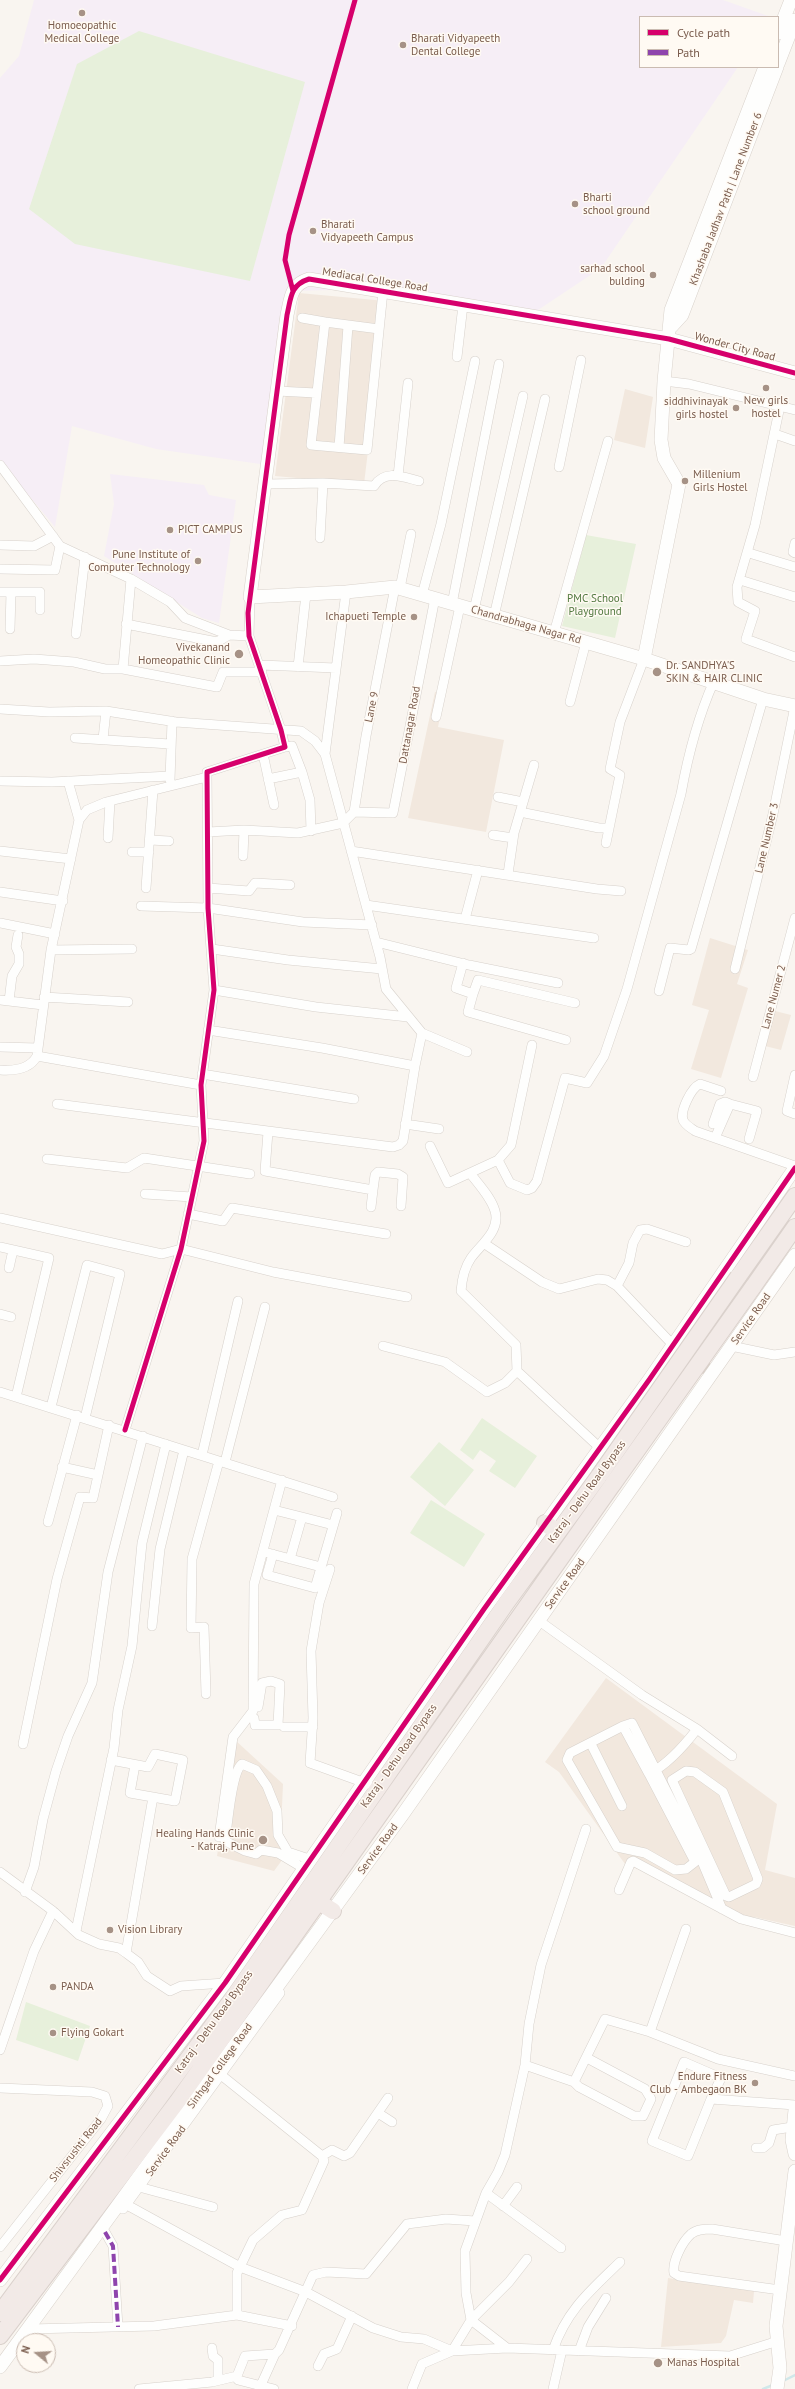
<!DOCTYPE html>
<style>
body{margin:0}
#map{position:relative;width:795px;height:2389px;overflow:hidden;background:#f9f5f0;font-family:"PT Sans",sans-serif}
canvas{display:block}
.legend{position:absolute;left:639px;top:16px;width:140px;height:52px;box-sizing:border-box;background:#fffaf3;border:1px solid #cabbb1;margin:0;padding:5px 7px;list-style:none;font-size:12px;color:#7a5c4d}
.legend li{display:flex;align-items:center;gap:8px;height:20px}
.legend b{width:20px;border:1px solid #cabbb1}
.north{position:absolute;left:16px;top:2333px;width:40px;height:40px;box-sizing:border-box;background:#fffaf3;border:1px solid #cabbb1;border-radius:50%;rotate:288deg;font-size:11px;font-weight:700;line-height:16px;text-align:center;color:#7a5c4d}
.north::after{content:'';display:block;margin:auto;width:14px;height:18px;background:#a69286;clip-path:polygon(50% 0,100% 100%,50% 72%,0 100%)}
</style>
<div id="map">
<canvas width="795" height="2389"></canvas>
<ul class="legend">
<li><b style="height:5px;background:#d6006c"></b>Cycle path</li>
<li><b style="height:5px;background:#8e44ad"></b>Path</li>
</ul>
<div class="north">N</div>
</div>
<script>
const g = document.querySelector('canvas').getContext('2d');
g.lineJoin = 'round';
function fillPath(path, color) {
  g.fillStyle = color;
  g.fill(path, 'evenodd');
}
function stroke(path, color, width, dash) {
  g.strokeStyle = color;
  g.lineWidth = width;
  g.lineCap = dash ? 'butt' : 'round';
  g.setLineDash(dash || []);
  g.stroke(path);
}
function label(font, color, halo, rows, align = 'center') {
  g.font = font + ' "PT Sans",sans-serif';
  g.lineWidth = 3;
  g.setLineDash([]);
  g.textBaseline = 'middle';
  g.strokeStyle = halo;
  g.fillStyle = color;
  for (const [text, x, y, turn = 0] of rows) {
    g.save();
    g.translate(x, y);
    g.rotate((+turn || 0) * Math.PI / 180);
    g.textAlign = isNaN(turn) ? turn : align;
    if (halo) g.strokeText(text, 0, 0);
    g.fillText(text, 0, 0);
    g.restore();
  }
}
const residential = new Path2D(`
 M 299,293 L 386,301 L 364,484 L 275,476 Z
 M 625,389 L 653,397 L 645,448 L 614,440 Z
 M 435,692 L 445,693 L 438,727 L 504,740 L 486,832 L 408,818 Z
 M 710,938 L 748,950 L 737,984 L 748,988 L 721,1078 L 691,1069 L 709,1010 L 692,1005 Z
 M 775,1011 L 791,1015 L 781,1050 L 765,1046 Z
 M 606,1678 L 777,1804 L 765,1870 L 795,1878 L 795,1926 L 754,1917 L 752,1927 L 735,1921 L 648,1873 L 625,1864 L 559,1772 L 545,1762 Z
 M 235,1740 L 283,1784 L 281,1829 L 288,1845 L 285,1856 L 274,1871 L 217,1856 Z
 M 668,2278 L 754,2291 L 753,2303 L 734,2300 L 726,2336 L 721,2343 L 661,2347 Z`);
const education = new Path2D(`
 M 34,0 L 723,0 L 771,17 L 640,17 L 640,67 L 738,67 L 601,268 L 529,316 L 366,289 L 293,291 L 267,465 L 156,449 L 72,426 L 55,527 L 0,461 L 0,78 L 19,56 Z
 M 110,474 L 204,485 L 209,495 L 236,500 L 219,623 L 202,618 L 104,556 L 114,504 Z`);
const green = new Path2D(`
 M 139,31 L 305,82 L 250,281 L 75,244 L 29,209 L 77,64 Z
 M 586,535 L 636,544 L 615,638 L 562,626 Z
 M 482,1418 L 537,1456 L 515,1488 L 489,1471 L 496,1461 L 480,1450 L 473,1460 L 460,1450 Z
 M 439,1442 L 474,1470 L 445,1506 L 410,1477 Z
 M 431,1500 L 485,1534 L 464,1567 L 410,1533 Z
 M 26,2002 L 90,2026 L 78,2061 L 16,2040 Z`);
const stream = new Path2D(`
 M 783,2381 L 795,2375
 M 763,2389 L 773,2385`);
const secondaryTunnel = new Path2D(`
 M 682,1351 L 707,1369`);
const street = new Path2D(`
 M 302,318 L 325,322
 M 379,329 L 325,322 L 311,445 L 367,450 L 383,291
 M 457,357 L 463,305
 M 664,381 L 689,384 L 795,410
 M 277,391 L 316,393
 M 780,406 L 755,525 L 737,587 L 738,602 L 755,611 L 746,639 L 795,657
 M 775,434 L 795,441
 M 339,447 L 348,326
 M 0,465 L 60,546 L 131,579 L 170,602 L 185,618 L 229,635 L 249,636
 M 559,467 L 581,360
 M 398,476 L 408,383
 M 266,484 L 323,483 L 374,486 C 385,469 403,477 419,481
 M 320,538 L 323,483
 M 795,543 L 793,552 L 795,553
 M 0,545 L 34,546 L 53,536
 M 749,553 L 795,567
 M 0,569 L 55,570 L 60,546
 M 740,580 L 795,597
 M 400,588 L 411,534
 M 0,592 L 40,592 L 40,610
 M 422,595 L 441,524 L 475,361
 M 452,604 L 499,364
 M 474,610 L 523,396
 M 494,616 L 545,399
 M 126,624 L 217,642 L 229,635
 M 10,629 L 11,592
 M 554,633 L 608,441
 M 76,634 L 85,557
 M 0,661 L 34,659 L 74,662 L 105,669 L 123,669 L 217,687 L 223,672 L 262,672
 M 260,665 L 336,668
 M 298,667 L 306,594
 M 123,669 L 131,579
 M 570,702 L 586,642
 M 0,709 L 49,712 L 106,711 L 176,722 L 301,731 L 315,741 L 325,754 L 380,957 L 386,989 L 422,1033 L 415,1066 L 403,1141 L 399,1145 L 393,1147 L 57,1104
 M 436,717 L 460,606
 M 75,738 L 170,744
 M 103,739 L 106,711
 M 263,754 L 274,805
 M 325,754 L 346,592
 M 302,772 L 310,800 L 311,831
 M 268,779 L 302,772 L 292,746 L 285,747
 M 170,780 L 172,721
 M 0,781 L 52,782 L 170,776
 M 68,781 L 79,820
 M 498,797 L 523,802
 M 354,812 L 393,813 L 435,598
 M 520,812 L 599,828 L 609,828
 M 208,832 L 244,830 L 298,833 L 343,823 L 354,812 L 366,736 L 395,587
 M 493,835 L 513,838
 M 108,838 L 110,801
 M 150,840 L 169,841
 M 606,843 L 620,775 L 610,769 L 620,722 L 644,659
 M 0,851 L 71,859
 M 351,851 L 597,889 L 621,891
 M 132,852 L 149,852
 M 243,856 L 244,830
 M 508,874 L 514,833 L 534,765
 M 146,888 L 153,790
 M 208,888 L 249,891 L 255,883 L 290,885
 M 0,892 L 63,901
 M 366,905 L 594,938
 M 141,906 L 208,908 L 303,922 L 372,925
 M 465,919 L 478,870
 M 0,923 L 55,934
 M 376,942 L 469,965 L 558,983
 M 212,949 L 288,960 L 382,969
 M 51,950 L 132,949
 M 463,963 L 456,988 L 473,994 L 478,980 L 575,1003
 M 735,969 L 773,814 L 795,706
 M 214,990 L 316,1007 L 408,1017
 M 659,991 L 670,948 L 689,950 L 691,949 L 763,699
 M 473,994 L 468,1012 L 566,1040
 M 44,997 L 128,1002
 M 0,1000 L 43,1005
 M 9,1001 L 12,976 L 19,964 L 19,954 L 16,947 L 18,935
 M 208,1030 L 322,1048 L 415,1066
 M 422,1033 L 467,1052
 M 0,1047 L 38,1048
 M 37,1056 L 201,1085
 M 0,1070 C 14,1071 30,1069 37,1056 L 51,950 L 79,820 L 87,810 L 106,802 L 207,777
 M 202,1074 L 354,1099
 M 795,1075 L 787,1111 L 795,1114
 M 753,1077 L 795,918
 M 721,1091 L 700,1084 C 691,1088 680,1111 683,1120 C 685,1125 691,1128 695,1131 L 795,1166
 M 405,1124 L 439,1129
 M 713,1124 L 720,1104 L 725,1102 L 730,1104
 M 268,1132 L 265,1171 L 373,1190 L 375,1175 L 378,1172 L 398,1174 L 403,1177 L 401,1206
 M 715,1138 L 730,1104 L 757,1111 L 749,1139
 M 430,1146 L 448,1183 L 498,1160 L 511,1145 L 532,1045
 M 47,1159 L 127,1168 L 144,1158 L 250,1174
 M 498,1160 L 510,1183 L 527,1190 L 532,1188 L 537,1181 L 565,1078 L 587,1083 L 604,1056 L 627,989 L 681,794 C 688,755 698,717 714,681
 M 145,1194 L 192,1197
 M 371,1207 L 373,1190
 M 188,1214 L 223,1221 L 232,1208 L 386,1234
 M 0,1218 L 162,1254 L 181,1249 L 273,1272 L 407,1297
 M 485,1244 L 542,1282 L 559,1289 L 598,1279 L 607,1280 L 617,1286 L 673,1345
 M 0,1247 L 49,1258 L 16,1397
 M 9,1268 L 13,1250
 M 617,1286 L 629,1263 L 633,1243 L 640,1230 L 647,1229 L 686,1242
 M 0,1314 L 11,1317
 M 383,1346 L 445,1362 L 487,1392 L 505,1383 L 517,1371 L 516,1345 L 461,1291 C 462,1279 464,1268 471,1258 C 480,1245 501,1231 495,1211 C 491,1197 479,1185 470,1173
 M 731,1346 L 774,1355 L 795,1352
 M 517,1371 L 599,1447
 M 0,1392 L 333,1497
 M 51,1407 L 87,1265 L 120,1274 L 85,1418
 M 125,1430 L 181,1249 L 204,1141 L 201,1085 L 214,990 L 208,908 L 207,772 L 285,747 L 281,730 L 249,636 L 250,597
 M 202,1455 L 238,1301
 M 225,1462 L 265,1307
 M 62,1467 L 98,1475
 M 274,1510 L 302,1517
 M 48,1522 L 77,1415
 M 268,1553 L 321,1567
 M 273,1554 L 267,1575 L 315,1588 L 337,1513
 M 290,1559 L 302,1517 L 333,1525
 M 330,1569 L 319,1603 L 311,1651 L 313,1718 L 310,1763 L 368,1784
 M 538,1620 L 642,1695 L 697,1729 L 732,1756
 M 152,1626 L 160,1549 L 184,1450
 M 206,1694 L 204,1627 L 191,1628 L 192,1559 L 219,1461
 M 250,1716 L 254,1718 L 255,1725 L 278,1725 L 280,1684 L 271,1681 L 262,1683 L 258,1707
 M 623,1726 L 632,1723 L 701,1859 L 722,1909
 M 284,1727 L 313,1727
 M 23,1744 L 57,1579 L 80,1497 L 93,1498 L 109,1425
 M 591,1744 L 622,1806
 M 111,1760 L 148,1767 L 155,1754 L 183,1760 L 175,1801 L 130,1793 L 135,1765
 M 686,1771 L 695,1772 L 723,1792 L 758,1879 L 756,1884 L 729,1897 L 726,1896 L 672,1780 Z
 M 649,1774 L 695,1862 L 686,1869 L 675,1870 L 645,1853 L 617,1847 L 567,1760 L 570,1753 L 623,1726 L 649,1774 C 668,1764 684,1746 697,1729
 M 219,1837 L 233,1737 L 253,1711 L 254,1584 L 282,1480
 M 303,1868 L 278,1853 L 261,1850 L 256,1854 L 245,1851 L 225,1841 C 228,1824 231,1772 242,1764 L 256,1770 L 267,1786 L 277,1811 L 278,1835 L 288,1852 L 309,1859
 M 0,1872 L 53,1911 L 79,1935 L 99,1944 L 119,1948 L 126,1953 L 138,1962 L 147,1976 L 170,1991 L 181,1986 L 225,1983
 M 619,1890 L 631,1862 L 633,1861 L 741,1919 L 795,1933
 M 25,1892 L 34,1867 L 43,1819 L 56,1771 L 68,1736 L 92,1683 L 108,1572 L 143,1436
 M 686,1929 L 650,2032 L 718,2059 L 795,2076
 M 76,1931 L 114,1748 L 118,1710 L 132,1646 L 142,1543 L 166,1444
 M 126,1953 L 153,1797
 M 0,2050 L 34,1951 L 53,1911
 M 587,2058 L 645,2089 L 651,2099 L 643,2116 L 634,2116 L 579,2087 L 574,2082 L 605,2019 L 650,2032
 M 525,2065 L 574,2082
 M 221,2075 L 322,2156 L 324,2161 L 302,2210 L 282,2215 L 253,2240 L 237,2273 L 237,2315
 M 0,2088 L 92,2092 L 105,2096 L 108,2106 L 101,2119 L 0,2247
 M 711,2099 L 721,2078 L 684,2062 L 652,2141 L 688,2156 L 711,2099 L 795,2105
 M 378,2113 L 392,2122
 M 756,2148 L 763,2148 L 769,2143 L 773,2130 L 792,2127
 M 322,2156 L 332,2150 L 344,2156 L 350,2153 L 388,2098
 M 139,2187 L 213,2207
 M 486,2193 L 561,2248
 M 127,2205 L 240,2267 L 306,2292 L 373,2328 L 401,2337 L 424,2339 L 452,2351 L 507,2348 L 730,2356 L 778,2341
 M 503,2206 L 517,2187
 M 123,2209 L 280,1993
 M 105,2232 L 113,2246 L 118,2327
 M 780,2290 L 679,2276 L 674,2273 C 672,2262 682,2242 691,2234 C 697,2229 705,2229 712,2229 L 786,2241
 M 29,2329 L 154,2326 L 237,2315 L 292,2326
 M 212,2348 L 213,2356 L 218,2360 L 218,2380
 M 507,2348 L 471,2320 L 466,2293 L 465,2251 L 486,2193 L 498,2172 L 505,2155 L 525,2065 L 529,2024 L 541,1965 L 586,1829
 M 553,2350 C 567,2310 590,2291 620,2262
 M 579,2351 L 588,2327 L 606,2298
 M 318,2366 L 324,2354 L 337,2349 L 352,2316
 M 238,2380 L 274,2389
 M 261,2385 L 275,2354
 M 139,2389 L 212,2382 L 237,2376 L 245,2356 L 275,2354 L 279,2350 L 313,2275 L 326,2272 L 366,2274 L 407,2224 L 446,2219 L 475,2221
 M 412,2389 L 422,2364 L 452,2351 L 471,2320 L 509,2282 L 527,2259
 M 553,2389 L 562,2350`);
const secondary = new Path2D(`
 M 778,33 L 791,0
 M 778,64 L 795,20
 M 671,327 L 682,315 L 777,67
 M 795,373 L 669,339 L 309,279 C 290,285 291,298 287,315 L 250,597 L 346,592 L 395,587 L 644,659 L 763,699 L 795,706
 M 644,659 L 679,484 L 664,458 L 661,440 L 664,381 L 671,310 L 765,67
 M 795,2110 L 792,2140 L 795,2154
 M 0,2280 L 225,1983 L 484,1609 L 649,1380 L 795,1168
 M 0,2367 L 403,1814 L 795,1255
 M 777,2389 L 780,2368 L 776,2326 L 795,2171`);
const highway = new Path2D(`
 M 738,1277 L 795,1196
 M 753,1287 L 795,1227
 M 545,1523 L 557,1532
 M 319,1902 L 333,1911
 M 0,2313 L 230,2002 L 507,1602 L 599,1476
 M 0,2336 L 177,2102 L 613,1484`);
const highwayBridge = new Path2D(`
 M 599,1476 L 738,1277
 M 613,1484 L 753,1287`);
const quiet = new Path2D(`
 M 105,2232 L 113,2246 L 118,2327`);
const cycleway = new Path2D(`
 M 293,291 L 285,260 L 289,235 L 355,0
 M 125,1430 L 181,1249 L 204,1141 L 201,1085 L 214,990 L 208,908 L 207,772 L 285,747 L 281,730 L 249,636 L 248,613 L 287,315 C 291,298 290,285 309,279 L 669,339 L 795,373
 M 0,2280 L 225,1983 L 484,1609 L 649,1380 L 795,1168`);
const markers = [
 [82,13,4,"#a69286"],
 [403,45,4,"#a69286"],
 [575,204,4,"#a69286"],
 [313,231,4,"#a69286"],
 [653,275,4,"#a69286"],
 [766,388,4,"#a69286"],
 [736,408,4,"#a69286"],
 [685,481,4,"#a69286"],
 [170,530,4,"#a69286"],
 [198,561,4,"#a69286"],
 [414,617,4,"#a69286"],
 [239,654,5,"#a69286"],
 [657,672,5,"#a69286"],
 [263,1840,5,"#a69286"],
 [110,1930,4,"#a69286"],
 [53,1987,4,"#a69286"],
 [53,2033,4,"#a69286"],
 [755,2083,4,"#a69286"],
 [658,2363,5,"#a69286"]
];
const poiNames = [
 ["Homoeopathic",82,26,"center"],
 ["Medical College",82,39,"center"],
 ["Bharati Vidyapeeth",411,39],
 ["Dental College",411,52],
 ["Bharti",583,198],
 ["school ground",583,211],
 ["Bharati",321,225],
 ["Vidyapeeth Campus",321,238],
 ["sarhad school",645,269,"right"],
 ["bulding",645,282,"right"],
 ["New girls",766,401,"center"],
 ["hostel",766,414,"center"],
 ["siddhivinayak",728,402,"right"],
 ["girls hostel",728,415,"right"],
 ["Millenium",693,475],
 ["Girls Hostel",693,488],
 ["PICT CAMPUS",178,530],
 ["Pune Institute of",190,555,"right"],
 ["Computer Technology",190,568,"right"],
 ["Ichapueti Temple",406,617,"right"],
 ["Vivekanand",230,648,"right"],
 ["Homeopathic Clinic",230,661,"right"],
 ["Dr. SANDHYA'S",666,666],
 ["SKIN & HAIR CLINIC",666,679],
 ["Healing Hands Clinic",254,1834,"right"],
 ["- Katraj, Pune",254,1847,"right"],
 ["Vision Library",118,1930],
 ["PANDA",61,1987],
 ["Flying Gokart",61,2033],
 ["Endure Fitness",747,2077,"right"],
 ["Club - Ambegaon BK",747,2090,"right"],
 ["Manas Hospital",667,2363]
];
const streetNames = [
 ["Khashaba Jadhav Path | Lane Number 6",726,199,-69],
 ["Mediacal College Road",375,280,9],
 ["Wonder City Road",735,347,15],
 ["Chandrabhaga Nagar Rd",526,625,16],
 ["Lane 9",372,707,-78],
 ["Dattanagar Road",410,725,-80],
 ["Lane Number 3",767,838,-77],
 ["Lane Numer 2",774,997,-75],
 ["Service Road",751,1319,-55],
 ["Katraj - Dehu Road Bypass",587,1492,-54],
 ["Service Road",565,1584,-54],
 ["Katraj - Dehu Road Bypass",399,1756,-55],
 ["Service Road",378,1849,-54],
 ["Katraj - Dehu Road Bypass",214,2022,-54],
 ["Sinhgad College Road",220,2066,-54],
 ["Shivsrushti Road",76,2150,-52],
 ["Service Road",166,2151,-54]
];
const parkNames = [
 ["PMC School",595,599],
 ["Playground",595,612]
];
fillPath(residential, '#f2e8de');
fillPath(education, '#f6eef6');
fillPath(green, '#e7f0db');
stroke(stream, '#d0e8ea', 2.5);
stroke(secondaryTunnel, '#d9cfc7', 13, [13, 6]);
stroke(street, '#d7d1cb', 10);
stroke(secondary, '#d9d2cb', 14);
stroke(highway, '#dad1cc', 18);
stroke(street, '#fefefd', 9);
stroke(secondary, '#fefefd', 13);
stroke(highway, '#f2eae7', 16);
stroke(highwayBridge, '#dad1cc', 18, []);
stroke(highwayBridge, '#f2eae7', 16);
stroke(quiet, '#8e44ad', 4, [8, 4]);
stroke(cycleway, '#d6006c', 5);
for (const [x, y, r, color] of markers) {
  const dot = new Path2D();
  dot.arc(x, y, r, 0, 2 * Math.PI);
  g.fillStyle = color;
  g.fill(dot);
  stroke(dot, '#fffaf3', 1.5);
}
label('11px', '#7a5c4d', '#fffaf3', poiNames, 'left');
label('11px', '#7a5c4d', '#fffaf3', streetNames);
label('11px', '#537a41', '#fffaf3', parkNames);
</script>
